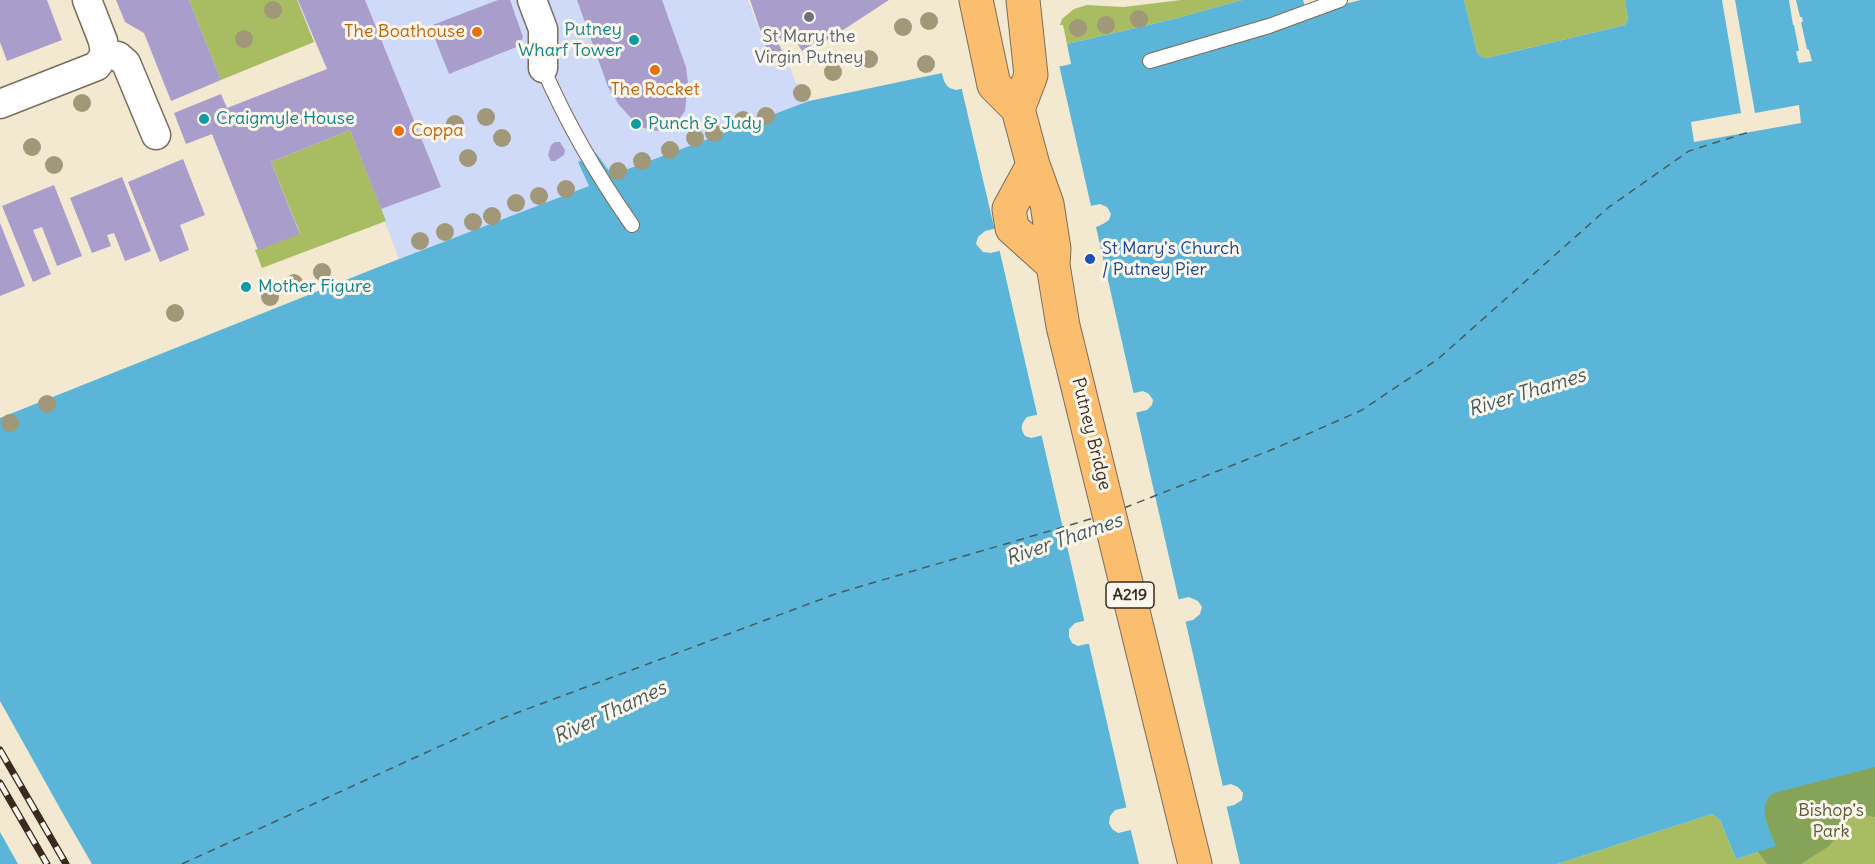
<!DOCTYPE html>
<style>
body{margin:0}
canvas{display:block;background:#f3e8d0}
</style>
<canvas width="1875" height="864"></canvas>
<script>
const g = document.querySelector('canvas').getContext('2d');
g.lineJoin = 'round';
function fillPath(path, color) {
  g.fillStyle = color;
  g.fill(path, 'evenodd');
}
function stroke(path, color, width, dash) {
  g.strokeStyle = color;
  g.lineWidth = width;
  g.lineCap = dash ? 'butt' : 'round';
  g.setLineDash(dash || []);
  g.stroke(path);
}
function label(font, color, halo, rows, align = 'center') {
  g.font = font + ' Delius,sans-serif';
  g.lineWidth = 6;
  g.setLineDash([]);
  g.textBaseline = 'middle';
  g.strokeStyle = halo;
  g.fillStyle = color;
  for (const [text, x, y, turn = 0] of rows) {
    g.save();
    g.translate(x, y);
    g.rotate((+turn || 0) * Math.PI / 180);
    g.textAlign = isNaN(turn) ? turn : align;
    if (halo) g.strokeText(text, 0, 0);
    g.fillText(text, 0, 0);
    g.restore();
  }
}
const built = new Path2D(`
 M 297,0 L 748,0 L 770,60 L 785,54 L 796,83 L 803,85 L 809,101 L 612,175 L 596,153 L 578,162 L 590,186 L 399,259 L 327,69 Z`);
const green = new Path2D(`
 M 189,0 L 297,0 L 314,42 L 221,80 Z
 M 1181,0 L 1242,0 L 1174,19 L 1067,44 L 1063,25 L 1060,25 L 1062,19 L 1074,9 L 1087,5 L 1124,7 Z
 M 1464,0 L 1625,0 L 1628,19 L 1625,25 L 1487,58 L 1481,57 L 1477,52 Z
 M 350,130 L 386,221 L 262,268 L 255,250 L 300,233 L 271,162 Z
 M 1875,767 L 1875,864 L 1557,864 L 1712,814 L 1720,820 L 1736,859 L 1776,846 Z`);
const forest = new Path2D(`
 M 1875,733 L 1875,817 L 1854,813 L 1829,846 L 1801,864 L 1767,864 L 1742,830 L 1761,785 Z`);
const water = new Path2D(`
 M 1242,0 L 1303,0 L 1307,13 L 1361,0 L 1464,0 L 1477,52 L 1481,57 L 1487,58 L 1625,25 L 1628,19 L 1625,0 L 1875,0 L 1875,767 L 1774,793 C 1755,805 1770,830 1776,846 L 1736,859 L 1720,820 L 1712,814 L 1557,864 L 0,864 L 0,418 L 381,266 L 589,186 L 578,162 L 596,153 L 612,175 L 809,101 L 942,73 C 944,83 946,88 956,90 L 1071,64 L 1067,44 L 1174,19 ZM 1100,204 L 1107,207 L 1111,214 L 1109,220 L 1103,224 L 991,253 L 983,252 L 976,244 L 978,237 L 985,231 ZM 1143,391 L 1149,394 L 1153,400 L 1152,405 L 1147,410 L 1031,438 L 1025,436 C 1020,428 1021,424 1027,417 ZM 1189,597 L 1198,601 L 1202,607 L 1200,614 L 1193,620 L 1078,646 L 1072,643 L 1069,637 L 1069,629 L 1075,623 ZM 1231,784 L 1238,787 L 1243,793 L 1242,800 L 1234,805 L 1118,833 L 1112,829 L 1109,823 L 1110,816 L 1115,810 Z`);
const pier = new Path2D(`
 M 1722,0 L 1735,0 L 1755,113 L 1799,105 L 1801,123 L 1694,142 L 1691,122 L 1741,113 Z
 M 1789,0 L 1796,0 L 1800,17 L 1802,17 L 1803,22 L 1801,22 L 1807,49 L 1809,50 L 1812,61 L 1799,63 L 1796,51 L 1799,51 L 1794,25 L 1793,25 Z
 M 1065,62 L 1059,65 L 1091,206 L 1097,205 L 1097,207 L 992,232 L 995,231 L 961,86 Z
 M 1101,222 L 1101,225 L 1096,227 L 1134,395 L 1139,394 L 1139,395 L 1038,418 L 999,248 Z
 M 1142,408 L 1142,410 L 1136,412 L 1179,601 L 1184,601 L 1085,624 L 1041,433 Z
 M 1185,619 L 1223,787 L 1229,788 L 1121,812 L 1127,810 L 1088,640 Z
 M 0,701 L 66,819 L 92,864 L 18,864 L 0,832 Z
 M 1226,804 L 1240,864 L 1139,864 L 1130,827 Z`);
const ferry = new Path2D(`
 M 1124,508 L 1276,448 L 1362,410 L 1438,359 L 1609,207 L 1689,151 L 1749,132
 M 182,864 L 495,721 L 838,593 L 1094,518`);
const building = new Path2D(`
 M 0,0 L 47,0 L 62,40 L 7,61 L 0,42 Z
 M 116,0 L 189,0 L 221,80 L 171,101 L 144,33 L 125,22 Z
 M 298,0 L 365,0 L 441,187 L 381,209 L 350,130 L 271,162 L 300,234 L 258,250 L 212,134 L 186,144 L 174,113 L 221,94 L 227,108 L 327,69 Z
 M 498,0 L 510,0 L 523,37 L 519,46 L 449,74 L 430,26 Z
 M 577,0 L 662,0 L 686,67 L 688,83 L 685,111 L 677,122 L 667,129 L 656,131 L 644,128 L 630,117 L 619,105 L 608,87 Z
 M 750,0 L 889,0 L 823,43 L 821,39 L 802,51 L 791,34 L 778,43 L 784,54 L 770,59 Z
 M 555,142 L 560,142 L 565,150 L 564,155 L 555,161 L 551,161 L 548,155 L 551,145 Z
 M 183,159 L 205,215 L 180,225 L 189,250 L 160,262 L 128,182 Z
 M 122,177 L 151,251 L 125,261 L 114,233 L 107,235 L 111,246 L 92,253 L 70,198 Z
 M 54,185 L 82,256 L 57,266 L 42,227 L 33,230 L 51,274 L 33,282 L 2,206 Z
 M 0,223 L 25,286 L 0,296 Z`);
const lane = new Path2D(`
 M 1150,61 L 1269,26 L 1340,0
 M 543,68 C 567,124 597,175 632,225`);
const street = new Path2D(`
 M 532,0 L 543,29 L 543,68
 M 105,54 L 118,56 L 126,63 L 156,135
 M 0,104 L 97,66 L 105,54 L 103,41 L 87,0`);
const primary = new Path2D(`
 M 976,0 L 994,85 L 1018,109 L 1033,165 L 1047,204 L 1054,249 L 1053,265 L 1063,326 L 1195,864
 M 1018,109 L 1031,75 L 1023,0
 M 1033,165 L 1009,209 L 1012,228 L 1053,265`);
const rail = new Path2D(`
 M 0,750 L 66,864
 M 0,783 L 47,864`);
const trees = [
 [273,10],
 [1139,19],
 [929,21],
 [1106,25],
 [903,27],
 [1078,28],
 [244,39],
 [869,59],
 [926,64],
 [833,72],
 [802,93],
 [82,103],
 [766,116],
 [486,117],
 [743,120],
 [455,124],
 [714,133],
 [502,138],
 [695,138],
 [32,147],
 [670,150],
 [468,158],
 [642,161],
 [54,165],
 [618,171],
 [566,189],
 [539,196],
 [516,203],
 [492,216],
 [473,222],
 [445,232],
 [420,241],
 [322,272],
 [294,283],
 [270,297],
 [175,313],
 [47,404],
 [10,423]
];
const markers = [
 [809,17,6,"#6b7280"],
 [477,32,6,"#e8710a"],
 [634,40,6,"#0f9aa8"],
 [655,70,6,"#e8710a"],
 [204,119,6,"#0f9aa8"],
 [636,124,6,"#0f9aa8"],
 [399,131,6,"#e8710a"],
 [1090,259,6,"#1a4fb4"],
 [246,287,6,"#0f9aa8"]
];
const shields = [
 [1130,595,48]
];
const shieldNames = [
 ["A219",1130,595]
];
const cultureNames = [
 ["Putney",622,30,"right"],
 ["Wharf Tower",622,51,"right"],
 ["Craigmyle House",216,119],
 ["Punch & Judy",648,124],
 ["Mother Figure",258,287]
];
const foodNames = [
 ["The Boathouse",465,32],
 ["The Rocket",655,90,"center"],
 ["Coppa",411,131,"left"]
];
const worshipNames = [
 ["St Mary the",809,37],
 ["Virgin Putney",809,58]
];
const transitNames = [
 ["St Mary's Church",1102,249],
 ["/ Putney Pier",1102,270]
];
const streetNames = [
 ["Putney Bridge",1091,434,76]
];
const parkNames = [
 ["Bishop's",1831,811],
 ["Park",1831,832]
];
const waterNames = [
 ["River Thames",1527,393,-17],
 ["River Thames",1064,540,-19],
 ["River Thames",610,713,-25]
];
fillPath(built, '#cfdaf9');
fillPath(green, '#a8bd61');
fillPath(forest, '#86a457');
fillPath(water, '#5ab5d8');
fillPath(pier, '#f3e8d0');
stroke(ferry, '#465b5f', 1.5, [8, 6]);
fillPath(building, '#a99ecb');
stroke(lane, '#7b6c5c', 16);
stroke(street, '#7b6c5c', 31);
stroke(primary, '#7b6c5c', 35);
stroke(lane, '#fff', 14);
stroke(street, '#fff', 28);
stroke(primary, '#fbbe6e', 33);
stroke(rail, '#3b2a1e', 7);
stroke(rail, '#fbf7ec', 4.5, [14]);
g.fillStyle = '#a09879';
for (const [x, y] of trees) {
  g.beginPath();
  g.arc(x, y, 9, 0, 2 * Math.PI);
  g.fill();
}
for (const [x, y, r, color] of markers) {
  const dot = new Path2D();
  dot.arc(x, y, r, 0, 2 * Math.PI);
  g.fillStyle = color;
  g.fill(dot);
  stroke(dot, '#fbf7ec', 2);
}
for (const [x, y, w] of shields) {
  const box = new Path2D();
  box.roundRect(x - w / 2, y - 13, w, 26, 4.5);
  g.fillStyle = '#fbf7ec';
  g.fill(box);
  stroke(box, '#3b2a1e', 1.5);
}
label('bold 16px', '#3b2a1e', null, shieldNames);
label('18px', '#0d838f', '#fbf7ec', cultureNames, 'left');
label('18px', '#c56008', '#fbf7ec', foodNames, 'right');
label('18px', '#5b616d', '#fbf7ec', worshipNames);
label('18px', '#164399', '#fbf7ec', transitNames, 'left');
label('18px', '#3b2a1e', '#fbf7ec', streetNames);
label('18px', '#5c5632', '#fbf7ec', parkNames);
label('italic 20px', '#465b5f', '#fbf7ec', waterNames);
</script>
